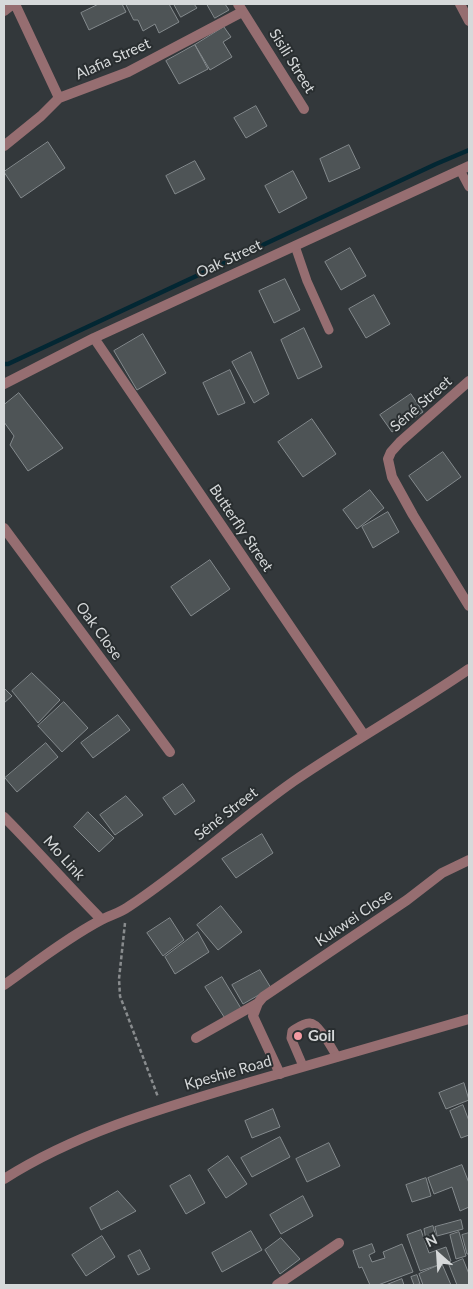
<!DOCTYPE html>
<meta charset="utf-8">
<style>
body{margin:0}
#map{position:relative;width:473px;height:1289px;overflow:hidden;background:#33383b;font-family:Lato,sans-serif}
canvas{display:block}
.frame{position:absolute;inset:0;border:5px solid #d6d9da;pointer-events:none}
.north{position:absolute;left:413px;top:1229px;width:50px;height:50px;-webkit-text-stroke:4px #292e30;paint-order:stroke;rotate:334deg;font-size:14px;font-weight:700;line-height:20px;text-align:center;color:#d6d9da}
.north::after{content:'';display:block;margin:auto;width:18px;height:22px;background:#d6d9da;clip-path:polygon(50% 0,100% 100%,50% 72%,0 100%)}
</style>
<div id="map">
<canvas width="473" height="1289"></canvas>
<div class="frame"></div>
<div class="north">N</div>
</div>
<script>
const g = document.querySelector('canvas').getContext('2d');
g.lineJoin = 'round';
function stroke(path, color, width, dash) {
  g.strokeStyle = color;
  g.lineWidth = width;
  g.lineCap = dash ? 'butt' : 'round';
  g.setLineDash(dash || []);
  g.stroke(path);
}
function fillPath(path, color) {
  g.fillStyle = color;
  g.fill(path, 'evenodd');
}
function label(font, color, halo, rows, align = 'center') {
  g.font = font + ' Lato,sans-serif';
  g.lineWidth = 4;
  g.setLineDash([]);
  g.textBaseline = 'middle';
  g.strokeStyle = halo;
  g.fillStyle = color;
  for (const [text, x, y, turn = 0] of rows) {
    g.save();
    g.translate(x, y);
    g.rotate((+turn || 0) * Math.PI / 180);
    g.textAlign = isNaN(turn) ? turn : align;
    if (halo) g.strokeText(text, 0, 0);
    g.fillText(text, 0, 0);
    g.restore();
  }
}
const stream = new Path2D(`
 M 4,364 L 8,364 L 436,164 L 469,150`);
const building = new Path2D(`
 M 99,4 L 122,4 L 126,12 L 89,30 L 81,13 Z
 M 126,4 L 169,4 L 179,22 L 159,33 L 155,24 L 143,31 L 138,20 L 134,20 Z
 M 174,4 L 194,4 L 197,8 L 181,17 Z
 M 207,4 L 225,4 L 229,10 L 215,18 Z
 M 224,27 L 231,37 L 223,42 L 232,57 L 210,70 L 195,45 Z
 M 195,45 L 208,69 L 179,84 L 166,61 Z
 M 256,106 L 267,126 L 246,138 L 234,118 Z
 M 48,142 L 65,168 L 21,198 L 4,172 Z
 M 349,145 L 360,168 L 329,182 L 320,159 Z
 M 195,161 L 205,179 L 175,194 L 166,176 Z
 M 293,171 L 307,198 L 279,213 L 265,186 Z
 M 350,248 L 366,276 L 341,290 L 325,262 Z
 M 285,279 L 300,310 L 274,323 L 259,291 Z
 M 374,295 L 390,324 L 366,338 L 349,309 Z
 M 304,328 L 322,367 L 298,379 L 281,340 Z
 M 143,334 L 166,373 L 137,390 L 114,351 Z
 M 251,352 L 269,394 L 254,403 L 232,362 Z
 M 230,370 L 245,403 L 218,415 L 203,383 Z
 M 19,393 L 63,448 L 28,471 L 10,445 L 14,436 L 4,422 L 4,405 Z
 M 411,394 L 423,412 L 392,432 L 380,415 Z
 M 312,419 L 336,454 L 303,477 L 278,442 Z
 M 443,452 L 461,477 L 427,501 L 409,476 Z
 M 370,490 L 384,508 L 357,529 L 343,510 Z
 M 388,512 L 399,532 L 373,548 L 362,527 Z
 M 210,560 L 230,589 L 191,616 L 171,587 Z
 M 32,673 L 60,700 L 38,723 L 12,691 Z
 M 4,688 L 12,696 L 4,703 Z
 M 64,702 L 88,728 L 62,752 L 38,726 Z
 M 118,715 L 130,730 L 93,758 L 81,743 Z
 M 46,743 L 58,757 L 17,792 L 5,778 Z
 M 183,784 L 195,801 L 175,815 L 163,798 Z
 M 126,796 L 143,815 L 115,835 L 100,815 Z
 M 88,812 L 114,838 L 99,852 L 74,827 Z
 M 262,834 L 273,853 L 236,878 L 222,859 Z
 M 221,906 L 242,932 L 218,950 L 197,925 Z
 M 170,918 L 184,940 L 163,956 L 147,933 Z
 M 198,932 L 209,952 L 175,974 L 165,957 Z
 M 260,970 L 271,988 L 243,1004 L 232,985 Z
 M 222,977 L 242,1010 L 226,1020 L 205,987 Z
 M 464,1083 L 469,1100 L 446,1109 L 439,1093 Z
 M 463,1105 L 469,1121 L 469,1135 L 461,1138 L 450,1111 Z
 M 273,1109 L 280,1127 L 252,1138 L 245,1121 Z
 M 280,1137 L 290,1157 L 252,1177 L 241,1158 Z
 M 329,1143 L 340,1166 L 307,1182 L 296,1159 Z
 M 228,1156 L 247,1184 L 226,1198 L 208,1170 Z
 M 462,1165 L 469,1183 L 469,1207 L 460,1211 L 452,1187 L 434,1194 L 428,1178 Z
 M 190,1175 L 205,1203 L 186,1214 L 170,1186 Z
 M 426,1178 L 431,1196 L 412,1202 L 406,1185 Z
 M 118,1191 L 136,1211 L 101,1230 L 90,1208 Z
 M 303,1196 L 313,1216 L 281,1234 L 270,1215 Z
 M 461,1220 L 463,1229 L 437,1236 L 435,1227 Z
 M 433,1226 L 436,1237 L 426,1240 L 424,1229 Z
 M 421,1230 L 429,1253 L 446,1247 L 451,1261 L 420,1271 L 407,1235 Z
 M 251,1231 L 262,1250 L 222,1272 L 212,1253 Z
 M 459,1232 L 466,1256 L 456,1259 L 450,1235 Z
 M 469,1233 L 469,1254 L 467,1254 L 462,1235 Z
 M 102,1236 L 115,1257 L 86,1276 L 72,1255 Z
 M 281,1238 L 300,1259 L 280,1274 L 265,1250 Z
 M 372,1244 L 375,1252 L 369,1255 L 372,1262 L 385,1258 L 383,1252 L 402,1244 L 413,1272 L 378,1285 L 370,1285 L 362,1267 L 359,1268 L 353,1251 Z
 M 140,1250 L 150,1269 L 138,1275 L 128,1256 Z
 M 463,1259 L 469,1274 L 469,1285 L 457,1285 L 449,1265 Z
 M 442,1264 L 451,1285 L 423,1285 L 419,1274 Z
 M 417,1275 L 420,1284 L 414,1285 L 411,1277 Z
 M 402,1279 L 404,1285 L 386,1285 Z`);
const path = new Path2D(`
 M 125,923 L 119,979 L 120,996 L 158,1097`);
const service = new Path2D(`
 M 460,170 L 469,187
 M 295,246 L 307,281 L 329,330
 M 303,1066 L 291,1038 L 292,1031 C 297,1028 304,1022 310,1023 C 319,1023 332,1049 337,1057`);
const minor = new Path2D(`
 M 15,4 L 59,98
 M 238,4 L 304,109
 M 460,4 L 469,21
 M 4,11 L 13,4
 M 4,146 L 41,116 L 59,98 L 128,72 L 242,12
 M 94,338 L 364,735
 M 469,381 L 400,442 L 391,452 L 388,459 L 392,477 L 413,515 L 469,606
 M 4,384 L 94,338 L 469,166
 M 4,528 L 170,752
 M 4,817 C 37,850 68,886 101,919
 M 4,985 C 35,963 67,938 101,920 C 110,915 120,913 128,907 C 186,869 237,821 294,781 C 351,742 412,708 469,669
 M 196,1038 L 258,1003
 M 280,1074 L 253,1016 L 258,1003 L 263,997 L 407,900 L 442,873 L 469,860
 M 277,1285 L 339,1243`);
const tertiary = new Path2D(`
 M 4,1179 C 78,1132 163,1108 247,1083 C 321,1062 395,1040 469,1019`);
const markers = [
 [298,1036,5,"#f49aa2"]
];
const streetNames = [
 ["Alafia Street",113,59,-24],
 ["Sisili Street",292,61,58],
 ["Oak Street",229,259,-25],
 ["Séné Street",421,404,-41],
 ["Butterfly Street",241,528,56],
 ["Oak Close",99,631,54],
 ["Séné Street",226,814,-38],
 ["Mo Link",64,858,48],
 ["Kukwei Close",354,918,-34],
 ["Kpeshie Road",228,1073,-16]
];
const poiNames = [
 ["Goil",308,1036]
];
stroke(stream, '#032733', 4.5);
fillPath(building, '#4e5456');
stroke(building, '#848a8d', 1);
stroke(path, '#898c8e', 2.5, [4, 2.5]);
stroke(service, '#966e71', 9);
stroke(minor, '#966e71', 10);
stroke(tertiary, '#966e71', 10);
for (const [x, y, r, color] of markers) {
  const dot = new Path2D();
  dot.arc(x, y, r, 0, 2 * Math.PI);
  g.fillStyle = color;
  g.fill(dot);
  stroke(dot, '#292e30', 2);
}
label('15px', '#d6d9da', '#292e30', streetNames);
label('bold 15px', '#d6d9da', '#292e30', poiNames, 'left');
</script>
